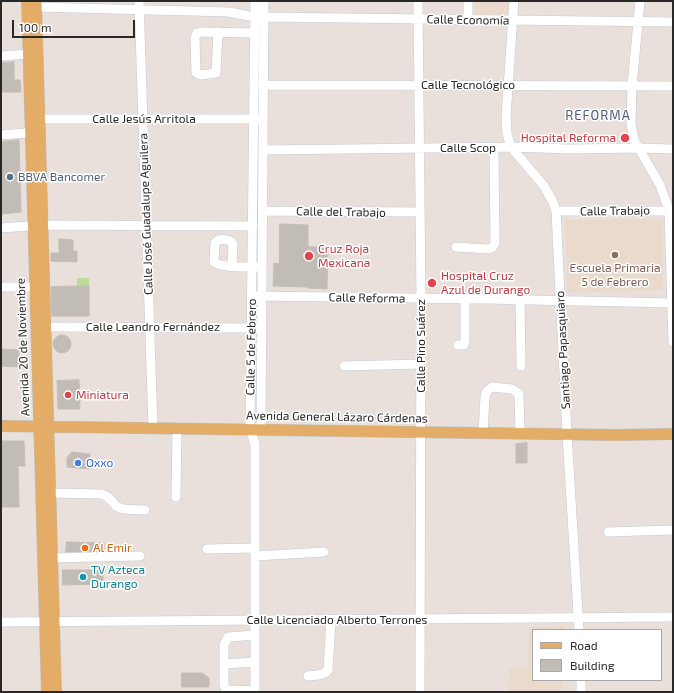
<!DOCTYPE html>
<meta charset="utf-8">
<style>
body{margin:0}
#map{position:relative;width:674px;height:693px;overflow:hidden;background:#e9e0db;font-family:"Exo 2",sans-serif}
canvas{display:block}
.frame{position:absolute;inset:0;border:2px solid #282828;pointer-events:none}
.legend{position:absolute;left:532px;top:629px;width:130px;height:52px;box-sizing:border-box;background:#fff;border:1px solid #a9a9a9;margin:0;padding:5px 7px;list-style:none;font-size:12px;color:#282828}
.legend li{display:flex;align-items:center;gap:8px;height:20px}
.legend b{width:20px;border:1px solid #a9a9a9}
.scale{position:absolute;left:12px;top:20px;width:123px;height:18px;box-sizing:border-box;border:2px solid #282828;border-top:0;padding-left:5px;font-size:12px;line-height:14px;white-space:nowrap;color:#282828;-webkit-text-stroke:3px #fff;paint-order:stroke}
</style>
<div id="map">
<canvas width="674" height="693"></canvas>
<div class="frame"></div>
<ul class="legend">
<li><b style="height:5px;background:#e3ad67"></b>Road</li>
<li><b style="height:11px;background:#c2bcb7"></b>Building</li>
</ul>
<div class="scale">100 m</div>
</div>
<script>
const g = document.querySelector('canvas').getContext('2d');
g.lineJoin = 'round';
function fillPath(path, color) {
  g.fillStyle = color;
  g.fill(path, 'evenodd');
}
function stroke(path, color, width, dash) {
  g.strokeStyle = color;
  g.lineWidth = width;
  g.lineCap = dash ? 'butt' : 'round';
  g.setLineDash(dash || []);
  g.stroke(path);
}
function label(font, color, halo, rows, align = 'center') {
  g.font = font + ' "Exo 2",sans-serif';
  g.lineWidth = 3;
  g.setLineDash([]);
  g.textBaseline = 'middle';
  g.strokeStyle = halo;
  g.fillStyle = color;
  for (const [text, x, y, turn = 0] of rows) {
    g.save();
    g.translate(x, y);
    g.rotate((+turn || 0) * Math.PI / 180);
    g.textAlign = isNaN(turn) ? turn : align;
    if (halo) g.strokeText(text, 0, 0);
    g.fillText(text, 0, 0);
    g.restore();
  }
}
const education = new Path2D(`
 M 475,1 L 512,1 L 511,15 L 474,16 Z
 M 663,219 L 663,290 L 568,293 L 565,220 Z
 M 565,626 L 565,630 L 533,630 L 533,680 L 563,680 L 562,692 L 508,692 L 509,668 L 527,669 L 529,627 Z`);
const green = new Path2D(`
 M 77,278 L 89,278 L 89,286 L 77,287 Z`);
const building = new Path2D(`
 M 14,62 L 14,80 L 20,80 L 21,92 L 1,92 L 1,63 Z
 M 19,140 L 21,212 L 1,214 L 1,142 Z
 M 280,224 L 308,225 L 308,247 L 328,247 L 327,289 L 308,288 L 308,287 L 273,286 L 274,263 L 279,264 Z
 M 59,239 L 73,240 L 73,251 L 77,251 L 77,262 L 51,261 L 51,253 L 59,253 Z
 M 89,286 L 89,316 L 52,316 L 51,287 Z
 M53 344a9 9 0 1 1 18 0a9 9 0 1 1-18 0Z
 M 1,349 L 19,350 L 18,367 L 1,366 Z
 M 79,380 L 80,409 L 58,409 L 57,381 Z
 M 1,441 L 24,441 L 25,466 L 18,466 L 19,507 L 1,507 Z
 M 527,443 L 527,463 L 516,463 L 516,444 Z
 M 72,452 L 90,454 L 90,469 L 67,467 L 67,458 Z
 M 67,542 L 104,543 L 104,551 L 66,552 Z
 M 63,570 L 103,570 L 103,584 L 63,585 Z
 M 182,673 L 202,673 L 209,678 L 209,687 L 182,687 Z`);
const minor = new Path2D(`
 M 139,1 L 153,428
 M 418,1 L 421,298 L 420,692
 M 468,1 L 468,20
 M 514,1 L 506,117 L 507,134 L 511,147 L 544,186 L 553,202 L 556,211 L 567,434 L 579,630
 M 640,1 L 632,86 L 631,124 L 634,140 L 660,185 L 669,210 L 673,342
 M 36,7 L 229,12 L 249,16 L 264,17 L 673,22
 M 218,32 L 216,73 L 201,75 L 196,73 L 195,37 L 197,33 L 200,32 L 255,33
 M 1,56 L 28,54
 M 263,85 L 673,86
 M 1,135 L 26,133 L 39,121 L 44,119 L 260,119
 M 263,150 L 511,147 L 569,149 L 638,148 L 673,149
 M 263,211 L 420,212
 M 556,211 L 673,211
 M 1,228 L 43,225 L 253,226
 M 456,247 L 488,249 L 492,248 L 495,243 L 494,148
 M 232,266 L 233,244 L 232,242 C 227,239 218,238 215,243 L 214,262 C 220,268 247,267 257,267
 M 1,287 L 35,287
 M 257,296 L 485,299 L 673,303
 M 520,299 L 521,366
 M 45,327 L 256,328
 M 458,345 L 464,345 L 465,343 L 465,299
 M 344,366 L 420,364
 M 261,429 L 264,1
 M 483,433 L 485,397 L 487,391 L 492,387 L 512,389 L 519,394 L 520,433
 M 50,493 L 102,494 C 111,497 110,500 116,506 C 122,511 137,509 145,510
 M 176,497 L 177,428
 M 608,532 L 673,530
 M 207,549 L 255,548
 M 255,556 L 324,552
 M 52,558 L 140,556
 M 1,622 L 673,617
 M 255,635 L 228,637 L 224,645 L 224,684 L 225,688 L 228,690 L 255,691
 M 224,664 L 255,662
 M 308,676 C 315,675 324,676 328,670 L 331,620
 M 581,680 L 581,692
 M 255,692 L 255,444 L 250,429 L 255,1`);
const major = new Path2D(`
 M 27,1 L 47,692
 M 36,1 L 56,692
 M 1,426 L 617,435 L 673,434`);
const markers = [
 [625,138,5,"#e0444e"],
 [10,177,4,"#5c6f8a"],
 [615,255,4,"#8d6e63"],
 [309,256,5,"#e0444e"],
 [432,283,5,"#e0444e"],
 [68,395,4,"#e0444e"],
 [78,463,4,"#3f7fe0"],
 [85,548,4,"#e8710a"],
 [83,577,4,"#0f9aa8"]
];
const streetNames = [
 ["Calle Economía",468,20,1],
 ["Calle Tecnológico",468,85],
 ["Calle Jesús Arritola",144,119],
 ["Calle Scop",468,148],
 ["Calle Trabajo",615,211,-1],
 ["Calle del Trabajo",341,212,1],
 ["Calle José Guadalupe Aguilera",146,214,-92],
 ["Calle Reforma",367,298,1],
 ["Calle Leandro Fernández",153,327],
 ["Calle Pino Suárez",421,346,-90],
 ["Avenida 20 de Noviembre",23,347,-92],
 ["Calle 5 de Febrero",251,347,-89],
 ["Santiago Papasquiaro",563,350,-93],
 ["Avenida General Lázaro Cárdenas",337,417,1],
 ["Calle Licenciado Alberto Terrones",337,620]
];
const healthNames = [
 ["Hospital Reforma",616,138,"right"],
 ["Cruz Roja",318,249],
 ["Mexicana",318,263],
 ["Hospital Cruz",441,276],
 ["Azul de Durango",441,290],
 ["Miniatura",76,395]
];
const serviceNames = [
 ["BBVA Bancomer",18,177]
];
const educationNames = [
 ["Escuela Primaria",615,268],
 ["5 de Febrero",615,282]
];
const shopNames = [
 ["Oxxo",86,463]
];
const foodNames = [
 ["Al Emir",93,548]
];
const cultureNames = [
 ["TV Azteca",91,570],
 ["Durango",91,584]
];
const neighbourhoodNames = [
 ["REFORMA",598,116]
];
fillPath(education, '#eadacc');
fillPath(green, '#bedb9c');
fillPath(building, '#c2bcb7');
stroke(building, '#c4bcb5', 1);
stroke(minor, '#c3c9d1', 10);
stroke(major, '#bebebe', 12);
stroke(minor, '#fff', 9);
stroke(major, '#e3ad67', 11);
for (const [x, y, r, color] of markers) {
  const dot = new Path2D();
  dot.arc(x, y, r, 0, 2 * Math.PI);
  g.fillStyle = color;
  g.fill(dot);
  stroke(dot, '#fff', 1.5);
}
label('12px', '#282828', '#fff', streetNames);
label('12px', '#be3a42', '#fff', healthNames, 'left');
label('12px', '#4e5e75', '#fff', serviceNames, 'left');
label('12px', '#785e54', '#fff', educationNames);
label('12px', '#366cbe', '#fff', shopNames, 'left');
label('12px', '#c56008', '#fff', foodNames, 'left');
label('12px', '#0d838f', '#fff', cultureNames, 'left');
g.letterSpacing = '1px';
label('13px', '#4d5c74', '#fff', neighbourhoodNames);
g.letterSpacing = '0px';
</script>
